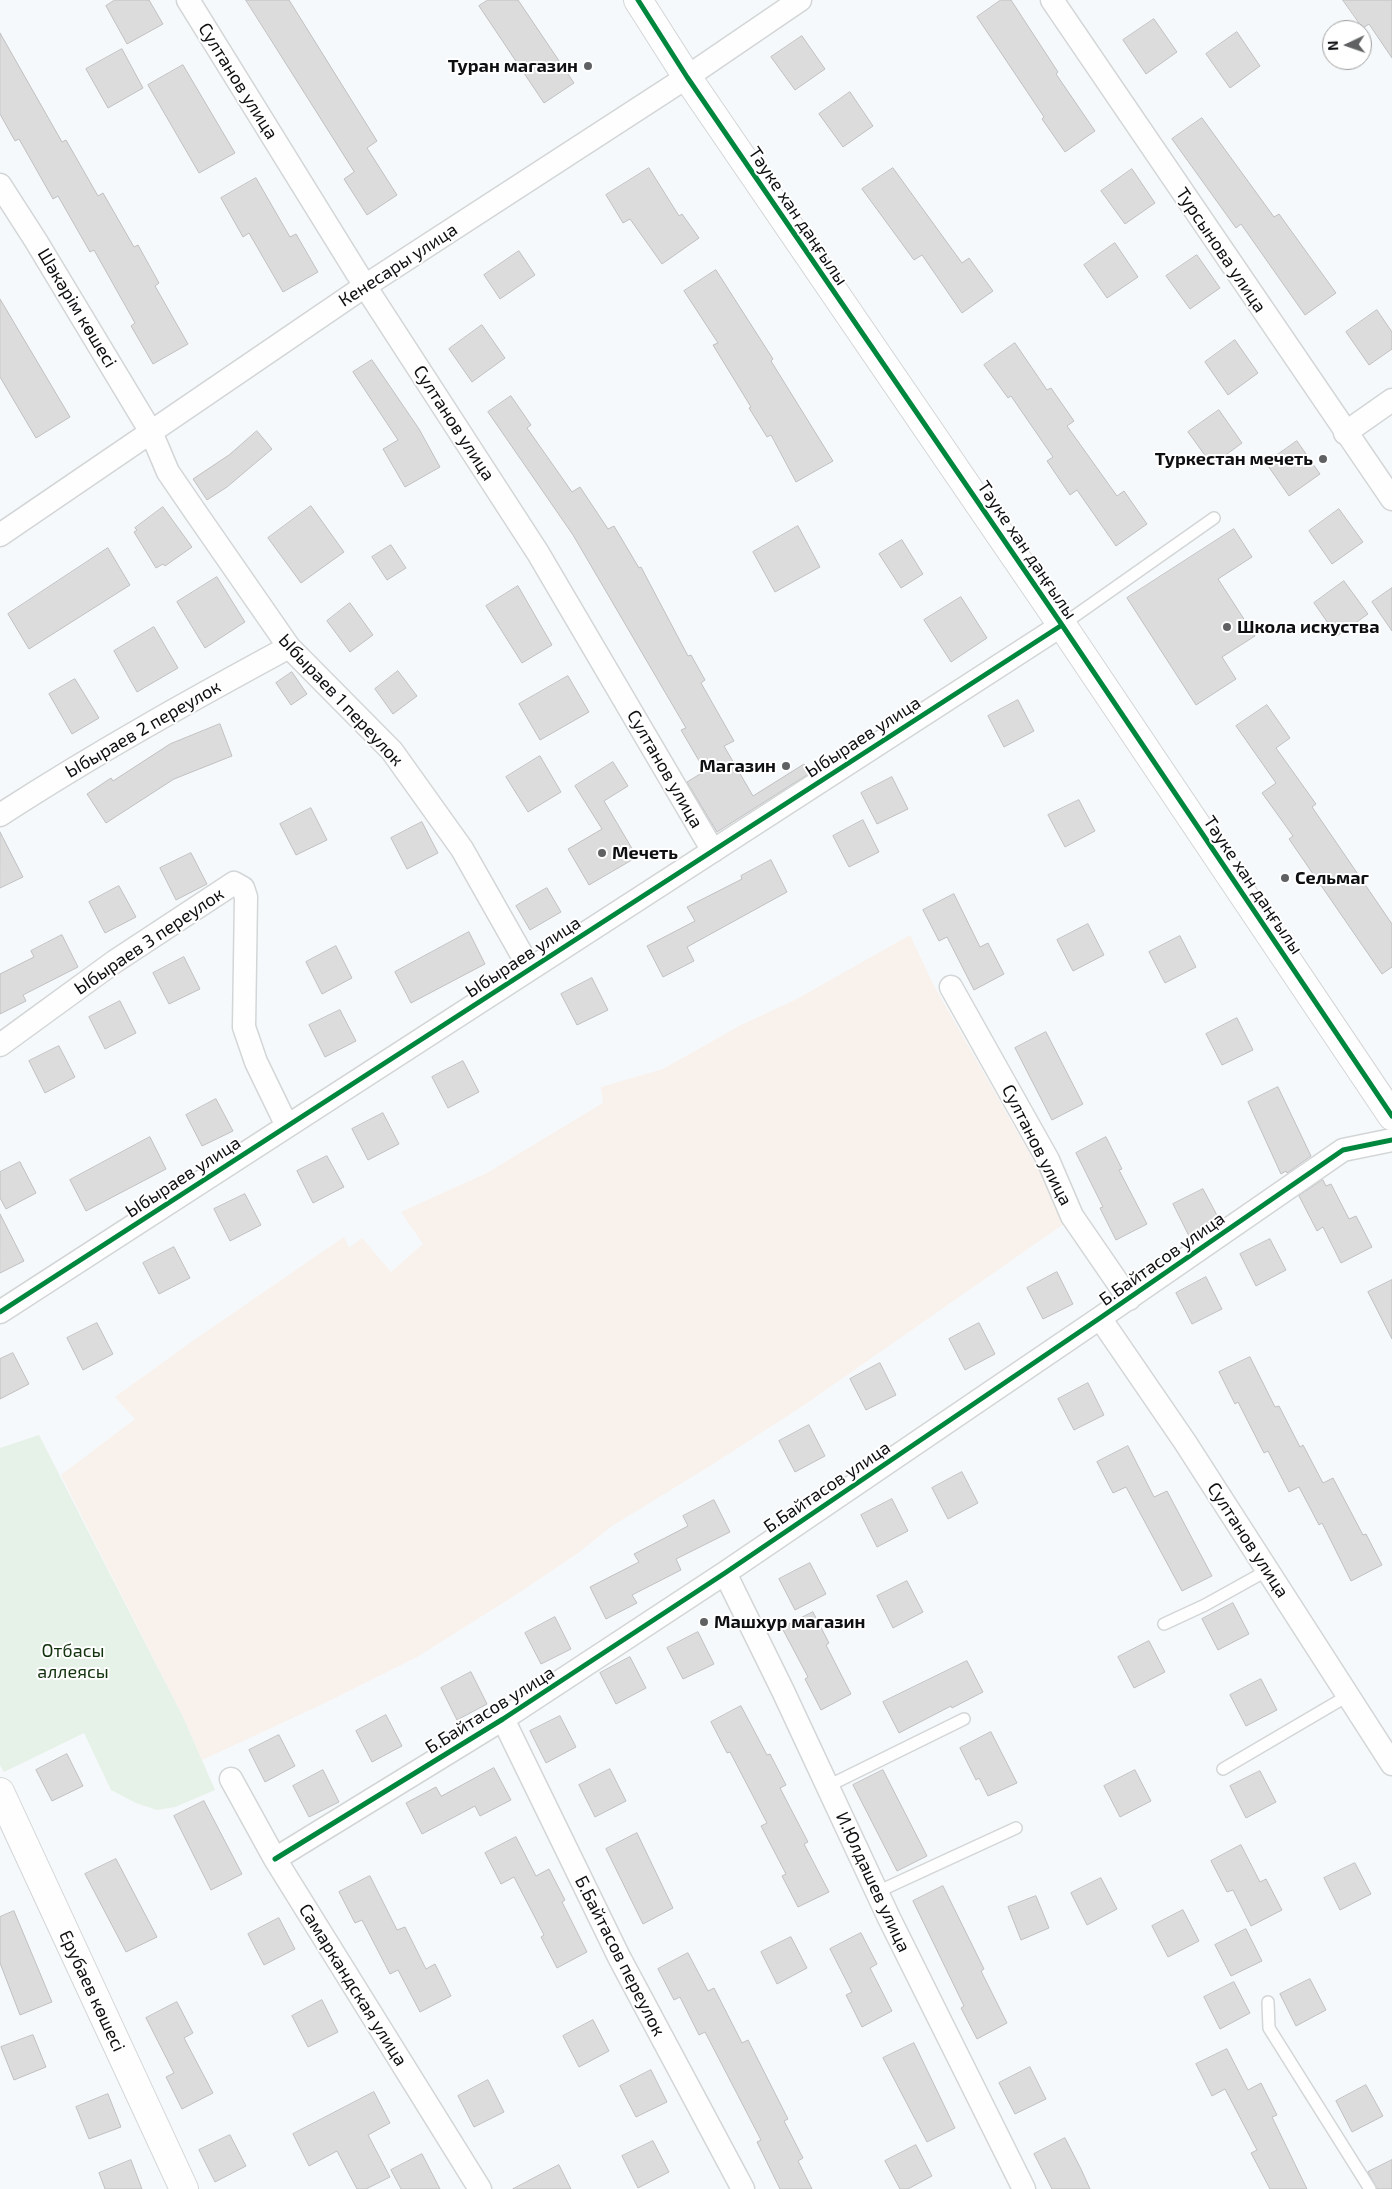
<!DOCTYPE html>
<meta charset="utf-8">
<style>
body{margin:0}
#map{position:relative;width:1392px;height:2189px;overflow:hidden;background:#f6f9fb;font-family:"Exo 2",sans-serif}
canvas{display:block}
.north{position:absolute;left:1322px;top:20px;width:50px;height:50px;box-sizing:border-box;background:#fff;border:1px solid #9f9f9f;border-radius:50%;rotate:267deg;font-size:14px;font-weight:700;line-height:20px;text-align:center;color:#0e0f10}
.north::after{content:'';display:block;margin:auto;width:18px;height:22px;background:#5f6162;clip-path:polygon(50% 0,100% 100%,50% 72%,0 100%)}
</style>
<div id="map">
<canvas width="1392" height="2189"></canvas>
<div class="north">N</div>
</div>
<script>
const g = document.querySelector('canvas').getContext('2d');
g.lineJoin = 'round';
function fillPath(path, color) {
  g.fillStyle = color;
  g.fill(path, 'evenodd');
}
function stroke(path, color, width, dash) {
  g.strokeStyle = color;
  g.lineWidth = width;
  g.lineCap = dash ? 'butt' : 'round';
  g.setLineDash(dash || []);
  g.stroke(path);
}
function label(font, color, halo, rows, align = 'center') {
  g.font = font + ' "Exo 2",sans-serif';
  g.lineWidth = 4;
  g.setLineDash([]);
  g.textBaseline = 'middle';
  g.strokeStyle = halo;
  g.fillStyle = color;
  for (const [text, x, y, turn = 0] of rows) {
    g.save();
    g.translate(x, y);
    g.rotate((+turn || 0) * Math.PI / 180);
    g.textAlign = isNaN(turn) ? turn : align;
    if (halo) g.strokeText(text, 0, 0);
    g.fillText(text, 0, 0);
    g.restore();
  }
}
const commercial = new Path2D(`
 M 910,935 L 933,984 L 1068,1221 L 804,1405 L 713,1464 L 612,1526 L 578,1553 L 517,1594 L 417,1657 L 327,1702 L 202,1760 L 183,1717 L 61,1475 L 135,1419 L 115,1397 L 194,1340 L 344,1237 L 349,1248 L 362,1238 L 391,1272 L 423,1244 L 401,1212 L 487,1173 L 603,1103 L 601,1087 L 663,1069 L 741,1025 L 797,999 Z`);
const green = new Path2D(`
 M 39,1435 L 183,1717 L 215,1790 L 175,1807 L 157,1810 L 136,1803 L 111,1790 L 84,1733 L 4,1772 L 0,1765 L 0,1448 Z`);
const building = new Path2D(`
 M 115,0 L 149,0 L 163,24 L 127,44 L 106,6 Z
 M 246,0 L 289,0 L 377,141 L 367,148 L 397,195 L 367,215 L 344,179 L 354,172 Z
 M 488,0 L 518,0 L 574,83 L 544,103 L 479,6 Z
 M 1001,0 L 1011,0 L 1058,72 L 1056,74 L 1095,131 L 1065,152 L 1042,119 L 1044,117 L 977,17 Z
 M 1343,0 L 1392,0 L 1392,58 L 1369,24 L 1363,28 Z
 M 1154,19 L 1177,52 L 1146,74 L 1123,40 Z
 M 1237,32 L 1260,66 L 1230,88 L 1206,54 Z
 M 0,33 L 62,142 L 66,140 L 98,196 L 103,193 L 134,247 L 138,245 L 159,283 L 155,286 L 188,344 L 153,364 L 131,326 L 135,323 L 94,250 L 90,252 L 58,196 L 53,199 L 19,139 L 15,141 L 0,114 Z
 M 802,36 L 825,69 L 795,90 L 771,57 Z
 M 122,49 L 143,88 L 108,108 L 86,69 Z
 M 183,65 L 235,153 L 199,173 L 148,85 Z
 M 850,92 L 873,126 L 843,147 L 819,114 Z
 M 1202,118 L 1274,217 L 1279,214 L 1336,293 L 1305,315 L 1241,224 L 1236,228 L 1172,139 Z
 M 649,168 L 679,216 L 682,214 L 699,238 L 662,264 L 630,219 L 623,223 L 606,195 Z
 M 893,168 L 962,263 L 969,258 L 993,291 L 962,313 L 922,255 L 914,260 L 862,189 Z
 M 1132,169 L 1155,203 L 1125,224 L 1101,191 Z
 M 256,178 L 290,237 L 296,234 L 318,272 L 283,292 L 249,233 L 243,237 L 221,198 Z
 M 1115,243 L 1138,277 L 1107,298 L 1084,265 Z
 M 519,251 L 535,275 L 500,299 L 484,275 Z
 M 1197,255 L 1220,288 L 1190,309 L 1166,276 Z
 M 716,270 L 773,359 L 771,361 L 833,461 L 796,482 L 771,435 L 767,437 L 749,408 L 751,407 L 713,345 L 718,343 L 684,291 Z
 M 0,299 L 70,417 L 36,438 L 0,377 Z
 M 1377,310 L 1392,332 L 1392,349 L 1369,365 L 1346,332 Z
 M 482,325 L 505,358 L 472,382 L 449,349 Z
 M 1235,340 L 1258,373 L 1228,395 L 1205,362 Z
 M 1015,343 L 1047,390 L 1051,388 L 1074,421 L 1067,426 L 1117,496 L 1124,491 L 1147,524 L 1116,546 L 1077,490 L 1070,495 L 1047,461 L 1053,457 L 1011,396 L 1008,398 L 984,365 Z
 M 372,360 L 419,429 L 440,467 L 405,487 L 383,449 L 398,440 L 353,372 Z
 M 511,396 L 531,425 L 527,428 L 572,492 L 580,487 L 608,529 L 614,526 L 639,568 L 641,567 L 688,656 L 691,655 L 705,680 L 701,683 L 734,741 L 724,746 L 753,796 L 804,764 L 810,773 L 717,832 L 687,782 L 705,771 L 681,730 L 686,728 L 573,535 L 488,412 Z
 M 1219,410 L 1242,443 L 1212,465 L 1188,432 Z
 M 257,431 L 272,449 L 227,487 L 207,500 L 193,479 L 229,455 Z
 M 1297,441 L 1320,474 L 1289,496 L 1266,463 Z
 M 311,506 L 344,552 L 301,583 L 268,538 Z
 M 163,507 L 192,547 L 165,566 L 163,564 L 156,568 L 134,532 L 137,530 L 135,528 Z
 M 1339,509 L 1363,542 L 1332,564 L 1309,531 Z
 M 798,526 L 820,567 L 775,592 L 753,552 Z
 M 1234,529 L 1252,557 L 1218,579 L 1255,636 L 1222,657 L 1236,679 L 1196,705 L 1127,598 Z
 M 902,540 L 923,574 L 901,588 L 879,554 Z
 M 391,545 L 406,568 L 387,580 L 372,557 Z
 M 108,548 L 130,585 L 29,649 L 8,614 Z
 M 217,577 L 245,622 L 205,648 L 177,602 Z
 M 1344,581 L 1368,614 L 1337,636 L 1314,603 Z
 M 518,586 L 552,645 L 522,663 L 486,606 Z
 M 1392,588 L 1392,631 L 1372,602 Z
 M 961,597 L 987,638 L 951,662 L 924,620 Z
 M 350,603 L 373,635 L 350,652 L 327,621 Z
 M 154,627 L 178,668 L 137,692 L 114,651 Z
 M 398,671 L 417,696 L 393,714 L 375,689 Z
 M 292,672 L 307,694 L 291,705 L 276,683 Z
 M 568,676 L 589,712 L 540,740 L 519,704 Z
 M 75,679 L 99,718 L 72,734 L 49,694 Z
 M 1018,700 L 1034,731 L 1004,747 L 988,716 Z
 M 1267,705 L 1290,738 L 1276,748 L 1316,804 L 1312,807 L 1392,924 L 1392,967 L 1382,974 L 1289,839 L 1293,836 L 1262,793 L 1276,783 L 1236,726 Z
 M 220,724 L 232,756 L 174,779 L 106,823 L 87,794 L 111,778 L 113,781 L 170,744 Z
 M 540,756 L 561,792 L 528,812 L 506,777 Z
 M 613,762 L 628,786 L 604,801 L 637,857 L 589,885 L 568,849 L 602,829 L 575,786 Z
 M 892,777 L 908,809 L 877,824 L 861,793 Z
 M 1079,800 L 1095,831 L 1065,847 L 1048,815 Z
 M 311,808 L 327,840 L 296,855 L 280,824 Z
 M 863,820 L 879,852 L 849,867 L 833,836 Z
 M 422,822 L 438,853 L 407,869 L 391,838 Z
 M 0,832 L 23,877 L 0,888 Z
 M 191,853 L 207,884 L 176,900 L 160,868 Z
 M 771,860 L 787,892 L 687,947 L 694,961 L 663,977 L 647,946 L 695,921 L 687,907 L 742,879 L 741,876 Z
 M 119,886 L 136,917 L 105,933 L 89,902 Z
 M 547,888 L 561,912 L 530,930 L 516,906 Z
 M 954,894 L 980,947 L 988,943 L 1004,974 L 974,990 L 947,937 L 939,941 L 923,910 Z
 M 1088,924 L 1104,955 L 1073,971 L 1057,940 Z
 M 469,932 L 485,964 L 411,1003 L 395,972 Z
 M 62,935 L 78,967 L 23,995 L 26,1001 L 0,1014 L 0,974 L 34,957 L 31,951 Z
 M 1180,936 L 1196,967 L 1165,983 L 1149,952 Z
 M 336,946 L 352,978 L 322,994 L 306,962 Z
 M 184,957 L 200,989 L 169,1004 L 153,973 Z
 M 592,978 L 608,1010 L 577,1025 L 561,994 Z
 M 120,1001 L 136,1033 L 105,1049 L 89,1017 Z
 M 340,1010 L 356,1041 L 325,1057 L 309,1025 Z
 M 1237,1018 L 1253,1050 L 1222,1065 L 1206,1034 Z
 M 1046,1032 L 1083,1104 L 1052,1120 L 1015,1048 Z
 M 59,1046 L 75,1077 L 45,1093 L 29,1061 Z
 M 463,1061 L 479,1092 L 448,1108 L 432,1077 Z
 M 1278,1087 L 1311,1156 L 1287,1173 L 1286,1171 L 1281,1174 L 1248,1102 Z
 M 216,1099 L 233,1131 L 202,1146 L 186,1115 Z
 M 383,1113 L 399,1144 L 368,1160 L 352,1129 Z
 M 150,1137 L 166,1169 L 86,1211 L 70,1180 Z
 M 1106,1137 L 1122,1169 L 1119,1170 L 1147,1224 L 1116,1240 L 1100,1208 L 1103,1207 L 1076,1153 Z
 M 327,1156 L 344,1187 L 313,1203 L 297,1171 Z
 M 20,1162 L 36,1193 L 6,1209 L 0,1198 L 0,1172 Z
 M 1323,1180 L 1326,1186 L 1331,1184 L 1349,1219 L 1356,1216 L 1372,1247 L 1341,1263 L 1323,1227 L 1317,1231 L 1299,1196 Z
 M 1203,1189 L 1219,1219 L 1189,1236 L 1173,1204 Z
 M 245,1194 L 261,1225 L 230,1241 L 214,1209 Z
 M 0,1214 L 24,1261 L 0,1273 Z
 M 1270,1239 L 1286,1270 L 1256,1286 L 1240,1254 Z
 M 174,1247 L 190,1278 L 159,1294 L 143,1263 Z
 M 1057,1272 L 1073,1304 L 1043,1319 L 1027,1288 Z
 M 1206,1277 L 1222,1309 L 1192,1324 L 1176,1293 Z
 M 1392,1280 L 1392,1339 L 1368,1292 Z
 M 97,1323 L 113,1354 L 83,1370 L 67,1338 Z
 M 979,1323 L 995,1354 L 965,1370 L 949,1339 Z
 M 13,1353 L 29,1384 L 0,1399 L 0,1359 Z
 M 1250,1357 L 1275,1407 L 1279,1406 L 1300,1447 L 1303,1445 L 1323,1483 L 1333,1478 L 1363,1535 L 1366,1534 L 1382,1565 L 1351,1581 L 1322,1523 L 1319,1525 L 1299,1487 L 1289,1492 L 1268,1451 L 1264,1453 L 1238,1402 L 1235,1404 L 1219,1372 Z
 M 880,1363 L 896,1395 L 866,1410 L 850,1379 Z
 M 1088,1383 L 1104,1415 L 1074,1430 L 1058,1399 Z
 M 809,1425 L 825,1456 L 795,1472 L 779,1441 Z
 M 1128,1446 L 1154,1497 L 1167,1491 L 1212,1576 L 1182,1591 L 1126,1487 L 1113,1493 L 1097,1462 Z
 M 962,1472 L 978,1503 L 948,1519 L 932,1488 Z
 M 892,1499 L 908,1531 L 877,1547 L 861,1515 Z
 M 714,1500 L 730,1532 L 676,1559 L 681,1570 L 632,1595 L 637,1603 L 606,1619 L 590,1587 L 639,1562 L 634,1554 L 688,1526 L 683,1516 Z
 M 810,1563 L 826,1594 L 795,1610 L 779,1579 Z
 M 907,1581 L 923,1612 L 893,1628 L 877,1596 Z
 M 1233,1603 L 1249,1634 L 1218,1650 L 1202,1619 Z
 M 813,1612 L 829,1643 L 826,1645 L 851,1694 L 821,1710 L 805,1679 L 808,1677 L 782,1628 Z
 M 555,1617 L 571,1649 L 541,1664 L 525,1633 Z
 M 698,1632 L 714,1664 L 683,1679 L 667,1648 Z
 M 1149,1641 L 1165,1672 L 1134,1688 L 1118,1657 Z
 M 630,1657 L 646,1688 L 616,1704 L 600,1673 Z
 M 967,1661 L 983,1692 L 952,1708 L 951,1706 L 899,1733 L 883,1702 Z
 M 471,1672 L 487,1704 L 457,1720 L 441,1688 Z
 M 1261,1679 L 1277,1710 L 1246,1726 L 1230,1695 Z
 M 741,1706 L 767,1755 L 770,1754 L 786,1785 L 780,1788 L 808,1842 L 804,1844 L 829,1892 L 798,1907 L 782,1876 L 786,1874 L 761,1826 L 767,1823 L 730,1752 L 727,1753 L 711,1722 Z
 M 386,1715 L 402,1746 L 372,1762 L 356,1731 Z
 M 560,1716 L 576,1747 L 546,1763 L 530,1731 Z
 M 991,1732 L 1017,1783 L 988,1796 L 979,1778 L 976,1780 L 960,1748 Z
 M 279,1735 L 295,1766 L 265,1782 L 249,1750 Z
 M 67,1754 L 83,1786 L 52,1801 L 36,1770 Z
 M 494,1768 L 511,1800 L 480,1816 L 475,1806 L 422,1834 L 406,1803 L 436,1787 L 441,1796 Z
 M 610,1769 L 626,1801 L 595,1817 L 579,1785 Z
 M 323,1770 L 339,1802 L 309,1817 L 293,1786 Z
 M 883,1770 L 927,1856 L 897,1871 L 853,1785 Z
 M 1135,1770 L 1151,1801 L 1120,1817 L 1104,1786 Z
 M 1260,1771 L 1276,1802 L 1246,1818 L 1230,1786 Z
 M 204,1801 L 242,1874 L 211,1890 L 174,1816 Z
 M 637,1833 L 673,1908 L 643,1924 L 606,1849 Z
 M 516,1837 L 536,1876 L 549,1869 L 565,1900 L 562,1902 L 587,1952 L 557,1968 L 541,1937 L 544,1935 L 514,1877 L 501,1884 L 485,1853 Z
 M 1241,1845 L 1260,1882 L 1266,1879 L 1282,1910 L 1251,1926 L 1233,1890 L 1227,1892 L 1211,1861 Z
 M 116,1859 L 157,1937 L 126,1952 L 85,1874 Z
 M 1355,1863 L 1371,1894 L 1340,1910 L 1324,1878 Z
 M 370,1876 L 397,1930 L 405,1927 L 426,1969 L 435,1964 L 451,1996 L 420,2012 L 398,1970 L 390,1974 L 362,1920 L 355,1923 L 339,1892 Z
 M 1101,1878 L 1117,1909 L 1087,1925 L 1071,1893 Z
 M 943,1886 L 984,1969 L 981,1971 L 1007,2023 L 977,2039 L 961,2008 L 964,2006 L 913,1901 Z
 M 1036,1896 L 1049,1928 L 1021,1940 L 1008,1907 Z
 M 1183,1910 L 1199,1941 L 1168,1957 L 1152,1926 Z
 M 14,1911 L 52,2002 L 20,2015 L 0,1963 L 0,1917 Z
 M 279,1918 L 295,1949 L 264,1965 L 248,1934 Z
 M 1246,1929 L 1262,1961 L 1231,1976 L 1215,1945 Z
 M 861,1933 L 877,1964 L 870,1968 L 892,2011 L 862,2027 L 846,1995 L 852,1992 L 830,1949 Z
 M 791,1937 L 807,1968 L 777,1984 L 761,1952 Z
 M 688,1953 L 708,1991 L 714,1988 L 742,2043 L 748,2040 L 788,2119 L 784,2121 L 803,2158 L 798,2161 L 812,2189 L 780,2189 L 757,2142 L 761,2140 L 705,2032 L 699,2035 L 680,1997 L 674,2000 L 658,1969 Z
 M 1310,1979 L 1326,2010 L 1296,2026 L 1280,1994 Z
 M 1234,1982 L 1250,2013 L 1220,2029 L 1204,1997 Z
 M 322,2000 L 338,2032 L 308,2047 L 292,2016 Z
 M 177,2002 L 193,2033 L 184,2038 L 213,2093 L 182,2109 L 166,2077 L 174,2073 L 146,2018 Z
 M 593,2020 L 609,2051 L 579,2067 L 563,2036 Z
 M 33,2035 L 46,2067 L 14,2080 L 1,2047 Z
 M 914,2043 L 955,2128 L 927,2142 L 883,2058 Z
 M 1227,2049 L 1248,2090 L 1261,2083 L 1277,2115 L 1272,2117 L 1307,2189 L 1270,2189 L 1251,2153 L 1257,2150 L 1225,2089 L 1212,2096 L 1196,2064 Z
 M 1030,2067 L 1046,2099 L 1015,2114 L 999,2083 Z
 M 651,2070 L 667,2102 L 636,2117 L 620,2086 Z
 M 488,2080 L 504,2112 L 474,2127 L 458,2096 Z
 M 1366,2085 L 1383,2116 L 1352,2132 L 1336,2101 Z
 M 374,2092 L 390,2123 L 368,2135 L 390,2177 L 366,2189 L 357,2189 L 337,2151 L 309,2166 L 293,2134 Z
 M 108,2094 L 121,2127 L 89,2139 L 76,2107 Z
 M 230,2135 L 246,2166 L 215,2182 L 199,2150 Z
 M 1065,2138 L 1081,2169 L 1090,2189 L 1052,2189 L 1034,2154 Z
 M 653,2141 L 669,2172 L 638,2188 L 622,2156 Z
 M 916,2145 L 932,2176 L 908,2189 L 900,2189 L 885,2161 Z
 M 422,2154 L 440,2189 L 401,2189 L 391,2170 Z
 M 131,2160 L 142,2189 L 105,2189 L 99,2173 Z
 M 1392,2160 L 1392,2189 L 1377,2189 L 1368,2172 Z
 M 559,2165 L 571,2189 L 513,2189 Z`);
const service = new Path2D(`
 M 1062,625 L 1214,518
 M 1164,1624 L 1205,1605 L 1268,1570
 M 1223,1769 L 1349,1695
 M 828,1786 L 964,1719
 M 877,1892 L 1016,1828
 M 1268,2002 L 1269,2028 L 1370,2189`);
const minor = new Path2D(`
 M 188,0 L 365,286 L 538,553 L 713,851
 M 1052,0 L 1392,499
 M 0,185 L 36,241 L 151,432 L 168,472 L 194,510 L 289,647 L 392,751 L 462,849 L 530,969
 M 1345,433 L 1392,400
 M 0,535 L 365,286 L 687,77 L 800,0
 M 0,815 C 94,754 191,700 289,647
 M 951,987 L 1048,1160 L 1072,1216 L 1129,1299
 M 0,1045 L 114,962 L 234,883 L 243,888 L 246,897 L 244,1027 L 256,1062 L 287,1126
 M 0,1312 L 1062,625
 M 1100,1318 L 1185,1442 L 1392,1764
 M 725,1573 L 783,1691 L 889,1918 L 1024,2189
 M 503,1719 L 619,1957 L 743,2189
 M 231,1779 L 275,1859 L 480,2189
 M 275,1859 L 503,1719 L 725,1573 L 1100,1318 L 1343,1150 L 1392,1140`);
const tertiary = new Path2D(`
 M 638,0 L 687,77 L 1062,625 L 1392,1116`);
const secondary = new Path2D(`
 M 0,1792 L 184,2189`);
const cycleway = new Path2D(`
 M 638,0 L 687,77 L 1062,625 L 1392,1116
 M 0,1312 L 1062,625
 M 275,1859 L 503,1719 L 725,1573 L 1100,1318 L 1343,1150 L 1392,1140`);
const markers = [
 [588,66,5,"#5f6162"],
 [1323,459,5,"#5f6162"],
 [1227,627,5,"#5f6162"],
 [786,766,5,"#5f6162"],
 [602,853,5,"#5f6162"],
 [1285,878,5,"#5f6162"],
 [704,1622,5,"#5f6162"]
];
const poiNames = [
 ["Туран магазин",578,66,"right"],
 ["Туркестан мечеть",1313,459,"right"],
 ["Школа искуства",1237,627],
 ["Магазин",776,766,"right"],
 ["Мечеть",612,853],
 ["Сельмаг",1295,878],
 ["Машхур магазин",714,1622]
];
const streetNames = [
 ["Султанов улица",238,81,58],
 ["Тәуке хан даңғылы",798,216,56],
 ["Турсынова улица",1221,250,56],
 ["Кенесары улица",398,265,-33],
 ["Шәкәрім көшесі",77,308,59],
 ["Султанов улица",454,423,57],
 ["Тәуке хан даңғылы",1027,550,56],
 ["Ыбыраев 1 переулок",341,700,47],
 ["Ыбыраев 2 переулок",143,729,-30],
 ["Ыбыраев улица",863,737,-33],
 ["Султанов улица",665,769,60],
 ["Тәуке хан даңғылы",1253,885,56],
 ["Ыбыраев 3 переулок",149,941,-34],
 ["Ыбыраев улица",523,957,-33],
 ["Султанов улица",1037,1145,63],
 ["Ыбыраев улица",183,1177,-33],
 ["Б.Байтасов улица",1162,1259,-35],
 ["Б.Байтасов улица",827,1487,-34],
 ["Султанов улица",1248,1540,57],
 ["Б.Байтасов улица",490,1710,-32],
 ["И.Юлдашев улица",873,1882,65],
 ["Б.Байтасов переулок",620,1956,63],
 ["Самаркандская улица",353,1985,58],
 ["Ерубаев көшесі",92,1991,65]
];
const parkNames = [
 ["Отбасы",73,1651],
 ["аллеясы",73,1672]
];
fillPath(commercial, '#f9f1ec');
fillPath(green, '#e6f1e7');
fillPath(building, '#dcdcdd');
stroke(building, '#c0c0c1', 1);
stroke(service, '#d3d6d7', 14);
stroke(minor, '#d3d6d7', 25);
stroke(tertiary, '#d3d6d7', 30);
stroke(secondary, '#d3d6d7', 30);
stroke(service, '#fefefe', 11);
stroke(minor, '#fefefe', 22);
stroke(tertiary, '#fefefe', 28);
stroke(secondary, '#fefefe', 28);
stroke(cycleway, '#00873e', 5);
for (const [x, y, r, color] of markers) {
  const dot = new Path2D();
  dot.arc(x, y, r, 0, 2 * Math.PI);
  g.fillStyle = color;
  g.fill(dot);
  stroke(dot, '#fff', 2);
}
label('bold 18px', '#0e0f10', '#fff', poiNames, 'left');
label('18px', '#0e0f10', '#fff', streetNames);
label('18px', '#13330f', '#fff', parkNames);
</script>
